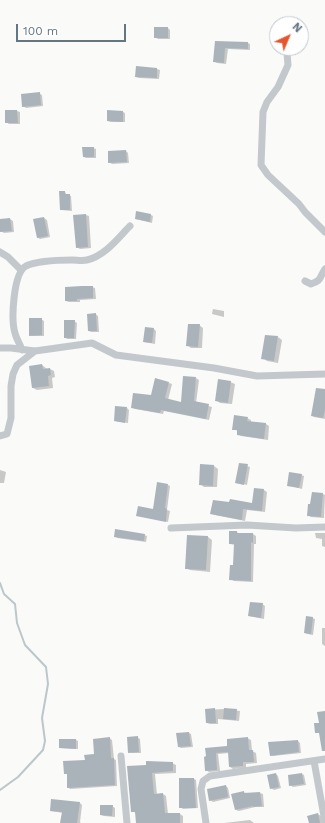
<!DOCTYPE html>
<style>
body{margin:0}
#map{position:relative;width:325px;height:823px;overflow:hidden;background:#fafaf8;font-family:"Work Sans",sans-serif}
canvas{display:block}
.north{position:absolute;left:269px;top:16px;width:40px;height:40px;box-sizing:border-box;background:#fff;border:1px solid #c1c8cd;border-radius:50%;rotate:44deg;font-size:11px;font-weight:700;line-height:16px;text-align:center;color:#657683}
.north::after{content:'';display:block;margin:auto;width:14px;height:18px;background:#e4572e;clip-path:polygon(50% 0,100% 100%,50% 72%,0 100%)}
.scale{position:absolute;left:16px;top:24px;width:110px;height:18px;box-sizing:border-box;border:2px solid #657683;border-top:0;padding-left:5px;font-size:12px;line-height:14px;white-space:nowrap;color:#657683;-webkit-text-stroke:3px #fff;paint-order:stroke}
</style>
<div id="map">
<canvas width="325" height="823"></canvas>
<div class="north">N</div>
<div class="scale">100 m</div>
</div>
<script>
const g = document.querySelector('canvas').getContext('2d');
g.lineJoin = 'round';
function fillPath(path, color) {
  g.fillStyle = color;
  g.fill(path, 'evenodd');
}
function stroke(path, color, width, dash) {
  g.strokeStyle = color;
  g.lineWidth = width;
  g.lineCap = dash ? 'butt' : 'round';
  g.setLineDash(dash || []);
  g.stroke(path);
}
const shadow = new Path2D(`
 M 168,28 L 170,30 L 170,39 L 158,39 L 155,37 Z
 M 216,42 L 248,43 L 250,44 L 250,50 L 228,49 L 226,64 L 217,63 L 214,61 Z
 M 137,68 L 157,69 L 160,70 L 159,79 L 139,78 L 136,77 Z
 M 40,94 L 42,95 L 43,106 L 26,108 L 23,106 Z
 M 6,111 L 17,111 L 20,112 L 20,124 L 9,124 L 6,122 Z
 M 123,112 L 125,113 L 125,122 L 111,122 L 108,121 Z
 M 93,148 L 96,149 L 96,158 L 86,158 L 84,157 Z
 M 126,151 L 128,153 L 129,163 L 112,164 L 109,162 Z
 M 65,192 L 67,195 L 71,196 L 72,211 L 61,210 Z
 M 86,215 L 89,216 L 91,248 L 80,249 L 77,247 Z
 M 151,215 L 153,216 L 152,223 L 136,219 Z
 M 44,218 L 47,220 L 50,237 L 40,239 L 37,237 Z
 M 10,219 L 13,221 L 14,232 L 4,233 L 1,231 L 0,220 Z
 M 92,287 L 95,288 L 96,299 L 80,300 L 80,302 L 69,302 L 66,301 Z
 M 213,309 L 224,311 L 224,317 L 212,314 Z
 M 95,314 L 98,316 L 99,332 L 91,332 L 89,331 Z
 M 41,319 L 44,321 L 44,336 L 33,336 L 30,335 Z
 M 74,321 L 77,323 L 76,339 L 67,339 L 65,337 Z
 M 199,325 L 203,328 L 202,348 L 191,348 L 187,345 Z
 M 154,329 L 156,331 L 155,344 L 144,342 Z
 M 278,337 L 282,340 L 278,363 L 267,361 L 263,358 Z
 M 42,365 L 47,369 L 50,369 L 54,371 L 55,377 L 52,378 L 53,388 L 37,390 L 33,388 Z
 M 196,378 L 199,380 L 196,403 L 212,407 L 209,420 L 164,411 L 163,414 L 135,409 L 132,407 L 151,396 L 169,383 L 172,384 L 168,400 L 182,403 Z
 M 230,382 L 235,384 L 232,404 L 220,403 L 216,400 Z
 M 325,390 L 325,419 L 314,417 L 312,415 Z
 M 127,408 L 129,410 L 128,423 L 115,421 Z
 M 247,418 L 251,420 L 251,422 L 266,424 L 269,426 L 268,440 L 241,436 L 238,434 L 238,431 L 233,429 Z
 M 240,464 L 250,467 L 247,485 L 236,482 Z
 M 214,466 L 218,469 L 217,487 L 204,487 L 200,484 Z
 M 0,470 L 6,472 L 4,483 L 0,483 Z
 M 301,475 L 304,476 L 302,489 L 288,485 Z
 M 168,485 L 170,486 L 167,510 L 170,511 L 168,522 L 137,515 L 154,510 Z
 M 264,490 L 267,492 L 265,512 L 247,510 L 245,521 L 215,515 L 211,513 L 253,504 Z
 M 323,494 L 325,495 L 324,518 L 311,517 L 308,515 Z
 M 237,532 L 239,534 L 253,534 L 256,536 L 256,544 L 254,544 L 253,582 L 234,581 L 230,579 L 234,566 L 235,545 L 230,544 Z
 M 315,533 L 325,533 L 325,547 L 322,546 L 322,539 L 316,538 Z
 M 144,535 L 147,536 L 146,542 L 117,538 L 115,536 Z
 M 208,537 L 212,540 L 210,572 L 190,570 L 186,568 Z
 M 262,604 L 265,606 L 264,619 L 249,616 Z
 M 312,618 L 315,619 L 313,635 L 307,634 L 305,633 Z
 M 322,628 L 325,628 L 325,646 L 322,644 Z
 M 224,709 L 240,711 L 239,721 L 218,719 L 218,724 L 210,724 L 207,723 L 206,710 Z
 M 189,733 L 191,734 L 193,747 L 181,748 L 179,747 Z
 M 109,738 L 112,740 L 114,759 L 116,760 L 117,786 L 70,789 L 68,787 L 68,775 L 65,773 L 95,755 Z
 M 138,738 L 140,739 L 141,753 L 132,753 L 129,752 Z
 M 247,738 L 251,740 L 252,751 L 256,753 L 257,763 L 246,764 L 246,768 L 233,769 L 230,767 L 229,753 L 218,754 L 220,771 L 209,772 L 206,770 L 206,749 L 228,747 Z
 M 76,740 L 78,741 L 78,749 L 60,748 Z
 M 298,741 L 300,743 L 301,753 L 273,756 L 270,755 Z
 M 172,763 L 176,765 L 176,773 L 155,774 L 157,795 L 163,794 L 166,796 L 168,814 L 180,814 L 183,816 L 183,823 L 136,823 L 136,813 L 132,811 L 147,766 Z
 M 276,774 L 278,776 L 281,788 L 274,790 L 271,788 Z
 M 302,774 L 304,775 L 306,785 L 293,787 L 290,785 Z
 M 194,779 L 196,780 L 198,808 L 183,809 L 180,807 Z
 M 226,786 L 228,788 L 230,798 L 213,802 L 210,800 Z
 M 243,792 L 246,793 L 260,793 L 263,794 L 264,807 L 255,807 L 239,811 L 236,810 Z
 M 80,803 L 82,805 L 80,822 L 81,823 L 61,823 L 63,813 L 51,811 Z
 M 112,806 L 115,808 L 115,817 L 104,816 L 101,815 Z
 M 318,814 L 321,816 L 322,823 L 310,823 Z
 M 250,820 L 254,823 L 224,823 Z`);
const stream = new Path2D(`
 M 0,583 L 4,594 L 15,604 L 17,623 L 25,645 L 46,667 L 48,684 L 42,718 L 45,741 L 43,750 L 18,777 L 0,790`);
const building = new Path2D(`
 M 154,27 L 168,27 L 168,38 L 154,38 Z
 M 215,41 L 248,42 L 248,49 L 225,48 L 224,63 L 213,62 Z
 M 136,66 L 157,68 L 157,78 L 135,77 Z
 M 40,92 L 41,105 L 22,107 L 21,94 Z
 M 5,110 L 17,110 L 18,123 L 5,123 Z
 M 107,110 L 123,111 L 123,122 L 107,121 Z
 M 82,147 L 94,147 L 94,157 L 83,157 Z
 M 126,150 L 127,162 L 108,163 L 108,151 Z
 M 59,191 L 65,191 L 65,194 L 70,194 L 70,210 L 60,210 Z
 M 136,211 L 151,214 L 150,222 L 135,219 Z
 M 86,214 L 88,247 L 76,248 L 73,215 Z
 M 44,217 L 48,236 L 37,238 L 33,219 Z
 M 10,218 L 12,231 L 0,232 L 0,219 Z
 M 82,286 L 93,286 L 93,298 L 77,299 L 77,301 L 65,301 L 65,287 Z
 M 96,313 L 97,331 L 88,331 L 87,314 Z
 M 29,318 L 42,318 L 42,335 L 29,336 Z
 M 64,320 L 75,320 L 74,338 L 64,338 Z
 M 188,324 L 200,324 L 198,347 L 186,346 Z
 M 145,327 L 154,328 L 152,343 L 143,342 Z
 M 265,335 L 278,336 L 274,361 L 261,359 Z
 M 42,364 L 43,369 L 50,368 L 51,375 L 48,376 L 49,386 L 32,388 L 29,366 Z
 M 183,376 L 196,377 L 194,401 L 209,404 L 206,419 L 161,410 L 160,413 L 131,408 L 133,393 L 151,395 L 155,378 L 169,382 L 165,398 L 181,402 Z
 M 218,379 L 231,381 L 228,403 L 215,401 Z
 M 316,388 L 325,389 L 325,410 L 323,418 L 311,416 Z
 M 115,406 L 127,407 L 125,423 L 114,421 Z
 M 234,415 L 248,417 L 247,421 L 266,423 L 264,439 L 237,435 L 237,430 L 232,430 Z
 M 239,463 L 248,464 L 244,485 L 235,483 Z
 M 200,464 L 214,465 L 213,486 L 199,485 Z
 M 289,472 L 302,474 L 299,488 L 287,486 Z
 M 157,482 L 168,484 L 165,508 L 167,509 L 166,522 L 136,516 L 138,506 L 153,509 Z
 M 254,488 L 264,489 L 262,511 L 243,509 L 242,520 L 210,514 L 213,500 L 229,502 L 230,499 L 252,503 Z
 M 312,492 L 323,493 L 321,517 L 307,516 L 308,504 L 310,504 Z
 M 115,529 L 145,534 L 144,541 L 114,537 Z
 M 229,531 L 237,531 L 237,533 L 253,533 L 253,543 L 251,542 L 251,581 L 229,580 L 230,565 L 233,565 L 234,544 L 229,544 Z
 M 187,535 L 208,536 L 206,570 L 185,569 Z
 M 250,602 L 263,603 L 261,618 L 248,616 Z
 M 306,616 L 313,617 L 311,634 L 304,633 Z
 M 215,708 L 216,723 L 206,723 L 205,709 Z
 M 224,708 L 237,709 L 236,720 L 223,719 Z
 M 325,711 L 325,751 L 322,751 L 319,733 L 315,733 L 314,723 L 319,723 L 317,712 Z
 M 189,732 L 191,746 L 178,747 L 176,733 Z
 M 138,736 L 139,752 L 128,753 L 127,737 Z
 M 110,737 L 111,758 L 114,758 L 115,785 L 67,788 L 67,774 L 64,774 L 63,761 L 85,760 L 84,755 L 94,754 L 93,739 Z
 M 248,737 L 249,750 L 253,750 L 254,762 L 243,762 L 243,766 L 229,767 L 228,752 L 216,753 L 217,770 L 205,771 L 204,757 L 206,756 L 205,748 L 227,746 L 227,739 Z
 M 59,739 L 76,739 L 76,749 L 59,748 Z
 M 298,740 L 299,752 L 270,756 L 268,742 Z
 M 146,761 L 173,762 L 173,771 L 152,773 L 154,794 L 163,793 L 165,813 L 180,813 L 180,823 L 136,823 L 135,812 L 131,812 L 127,766 L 146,765 Z
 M 276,773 L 279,787 L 270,789 L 267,775 Z
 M 302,773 L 304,784 L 289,786 L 288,775 Z
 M 179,778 L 194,778 L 196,808 L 179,808 Z
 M 226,785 L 228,797 L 209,801 L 207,789 Z
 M 244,791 L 244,793 L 260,792 L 262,806 L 253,807 L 253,806 L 235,810 L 231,794 Z
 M 51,799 L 80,802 L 77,823 L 60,823 L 62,812 L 50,811 Z
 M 100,805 L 113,805 L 112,816 L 100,815 Z
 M 318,813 L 320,823 L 309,823 L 307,816 Z`);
const street = new Path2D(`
 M 287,53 L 288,65 L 278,87 L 267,102 L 263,112 L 261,165 L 268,175 L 299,204 L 305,212 L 325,232
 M 0,252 L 8,257 L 21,270
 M 305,281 L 311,284 C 323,280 319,277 325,269
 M 0,348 L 11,348 L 35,351 L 92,343 L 116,355 L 214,368 L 257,376 L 325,374
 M 22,350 C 20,344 16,338 15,333 C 11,320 13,273 26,266 C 37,261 60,260 72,260 C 77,260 82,261 87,260 C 105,256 118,238 130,226
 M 0,436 L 7,434 L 11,418 L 11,386 L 13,374 L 17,365 L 35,351
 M 171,528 L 247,525 L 296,528 L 325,527
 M 121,756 L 127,823
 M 314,761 L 325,822
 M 206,823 L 201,789 L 203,781 L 210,776 L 325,759`);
fillPath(shadow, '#0003');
stroke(stream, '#bbc7cb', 2);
fillPath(building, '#aab3b9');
stroke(street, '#c3c8cc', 7);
</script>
